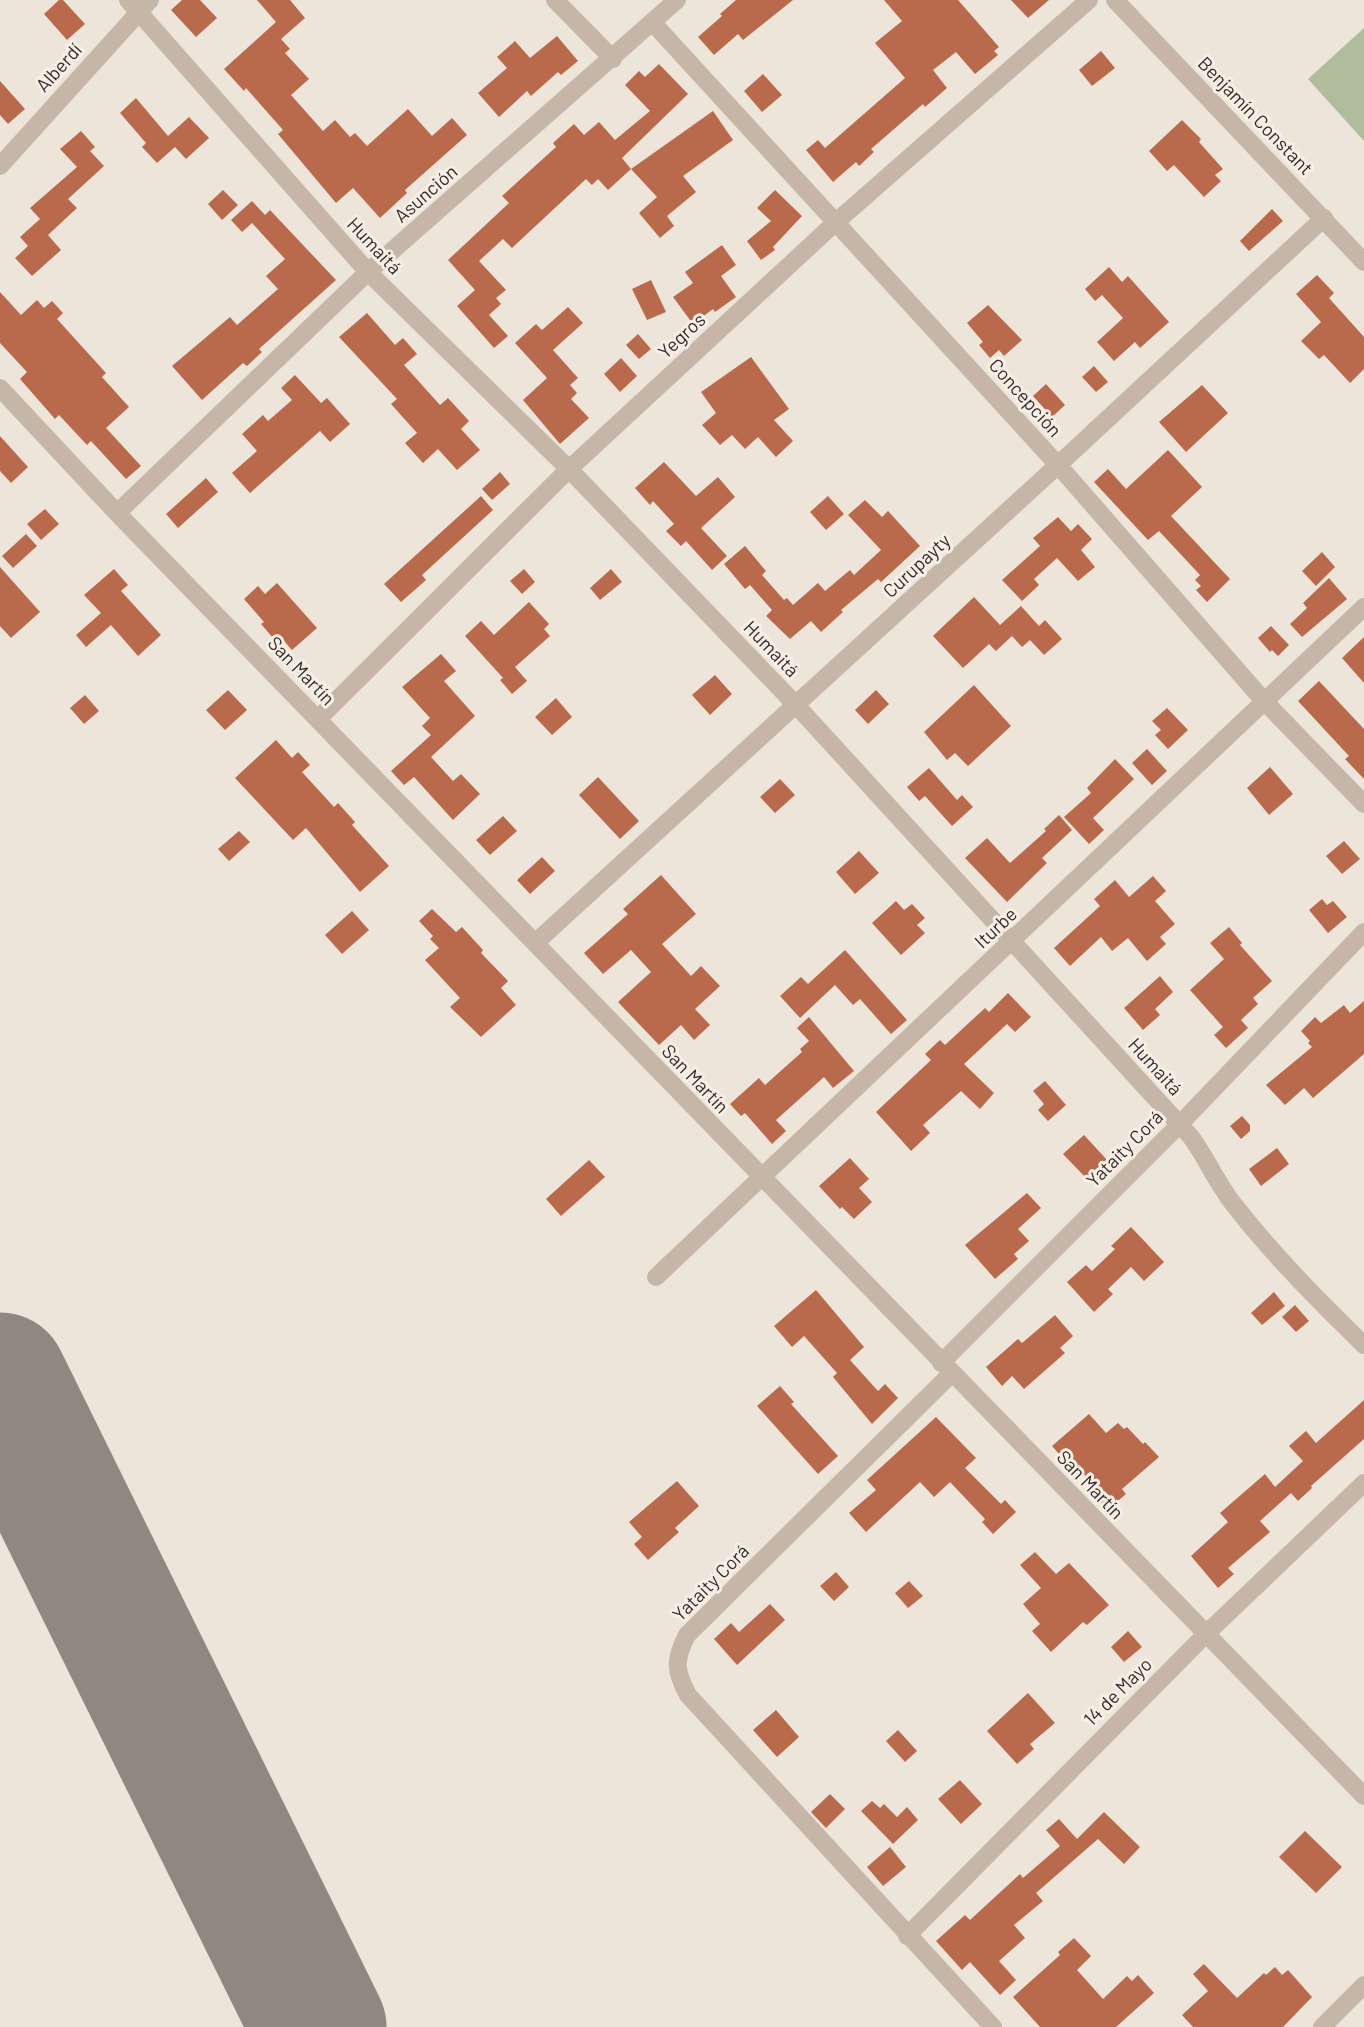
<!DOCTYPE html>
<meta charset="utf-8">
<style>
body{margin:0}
canvas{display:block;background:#eee5da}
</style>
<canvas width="1364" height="2027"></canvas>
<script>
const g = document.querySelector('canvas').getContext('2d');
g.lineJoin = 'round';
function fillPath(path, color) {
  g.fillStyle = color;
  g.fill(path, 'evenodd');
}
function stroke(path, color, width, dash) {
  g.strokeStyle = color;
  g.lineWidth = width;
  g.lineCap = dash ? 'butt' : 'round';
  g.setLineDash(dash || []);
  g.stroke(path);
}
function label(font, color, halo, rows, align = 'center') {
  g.font = font + ' Barlow,sans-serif';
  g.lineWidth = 6;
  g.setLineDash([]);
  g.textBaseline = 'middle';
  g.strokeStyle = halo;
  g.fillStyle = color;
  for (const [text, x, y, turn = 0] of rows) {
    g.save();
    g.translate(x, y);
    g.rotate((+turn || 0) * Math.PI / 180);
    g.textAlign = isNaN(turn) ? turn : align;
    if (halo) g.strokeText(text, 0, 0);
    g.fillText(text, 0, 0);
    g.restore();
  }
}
const green = new Path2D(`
 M 1364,28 L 1364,141 L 1308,79 Z`);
const runway = new Path2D(`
 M 0,1380 L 319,2027`);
const building = new Path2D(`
 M 59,0 L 63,0 L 85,24 L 67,40 L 44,14 Z
 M 182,0 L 200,0 L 217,18 L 196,37 L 171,10 Z
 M 257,0 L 290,0 L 305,18 L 281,39 L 290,49 L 285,53 L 309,79 L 291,95 L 323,131 L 335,120 L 350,137 L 355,133 L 367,146 L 408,109 L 432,136 L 452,118 L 467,135 L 405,190 L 407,193 L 380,218 L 353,188 L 336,203 L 278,134 L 283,130 L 246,88 L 244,91 L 224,69 L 276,22 Z
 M 736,0 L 793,0 L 743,40 L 738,34 L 714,55 L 698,37 L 722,16 L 720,14 Z
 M 884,0 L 958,0 L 999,47 L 994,51 L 998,55 L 975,74 L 956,52 L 933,70 L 947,88 L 925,107 L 923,104 L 871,149 L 874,152 L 859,166 L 856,162 L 833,182 L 806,150 L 818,140 L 825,148 L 905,78 L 875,43 L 902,21 Z
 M 1011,0 L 1049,0 L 1028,18 Z
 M 557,36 L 578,61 L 561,75 L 558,72 L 531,96 L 527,91 L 499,117 L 478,93 L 507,68 L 497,57 L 515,41 L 530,58 Z
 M 1101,51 L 1115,68 L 1092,86 L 1079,70 Z
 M 659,64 L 688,94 L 622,158 L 631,169 L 608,190 L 598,179 L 592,185 L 586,179 L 512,248 L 503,239 L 479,261 L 506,290 L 496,298 L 501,304 L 489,315 L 508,336 L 494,348 L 457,306 L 475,290 L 448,260 L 509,203 L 502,196 L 556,147 L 553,143 L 574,124 L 584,135 L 599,122 L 615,140 L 650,111 L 625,85 L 639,71 L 645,77 Z
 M 763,74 L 782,95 L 762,112 L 744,91 Z
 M 0,81 L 25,109 L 8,124 L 0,115 Z
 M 136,98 L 168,136 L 189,117 L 209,138 L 186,159 L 175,147 L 157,163 L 142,147 L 146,143 L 120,113 Z
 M 713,111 L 733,140 L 683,176 L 696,192 L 667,216 L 674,226 L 660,238 L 639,213 L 657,197 L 631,169 Z
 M 1182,120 L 1201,139 L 1199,142 L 1223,169 L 1215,175 L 1221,181 L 1204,197 L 1174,165 L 1167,171 L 1149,151 Z
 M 81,131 L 95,147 L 90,151 L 104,166 L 68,199 L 77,208 L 48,235 L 61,250 L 32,276 L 15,258 L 28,246 L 20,237 L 40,219 L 30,208 L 77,167 L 60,149 Z
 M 223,190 L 238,205 L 222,220 L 208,204 Z
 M 775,190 L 802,216 L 773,247 L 775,250 L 761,260 L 747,241 L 771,221 L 757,208 Z
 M 252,201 L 265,215 L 270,210 L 336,280 L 259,349 L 262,352 L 247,366 L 243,363 L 202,400 L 172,366 L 230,317 L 237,325 L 278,289 L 266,276 L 285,259 L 252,223 L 242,232 L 231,220 Z
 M 1272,209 L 1283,221 L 1249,251 L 1240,241 Z
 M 722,245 L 736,265 L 721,276 L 736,297 L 715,312 L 713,309 L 693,324 L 673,297 L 693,283 L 685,272 Z
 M 1109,267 L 1122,282 L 1128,276 L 1169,322 L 1140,348 L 1135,342 L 1114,361 L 1097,342 L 1123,318 L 1102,295 L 1095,301 L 1085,289 Z
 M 1317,275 L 1334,293 L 1329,298 L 1364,337 L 1364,369 L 1350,383 L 1324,355 L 1319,359 L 1301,341 L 1321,322 L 1296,294 Z
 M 651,280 L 666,312 L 647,320 L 632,289 Z
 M 0,292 L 21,315 L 37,300 L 44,308 L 52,301 L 63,313 L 57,319 L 106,373 L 102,377 L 129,407 L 106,428 L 141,466 L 126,479 L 91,441 L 87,445 L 59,415 L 55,419 L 20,379 L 27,372 L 0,343 Z
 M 988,305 L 1022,340 L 1004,356 L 999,350 L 990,358 L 979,345 L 983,342 L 967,323 Z
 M 568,307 L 583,323 L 553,350 L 578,378 L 570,385 L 577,393 L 571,399 L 589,418 L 560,444 L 523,400 L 547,378 L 515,343 L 536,324 L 542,330 Z
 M 367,313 L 395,345 L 403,338 L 417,354 L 404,365 L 440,405 L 448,398 L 469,421 L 461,429 L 480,450 L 457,470 L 438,449 L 423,463 L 405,443 L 417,433 L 391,404 L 397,399 L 339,337 Z
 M 638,334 L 651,349 L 639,359 L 626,345 Z
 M 751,357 L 789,409 L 774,420 L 793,441 L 776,457 L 758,437 L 745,449 L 732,435 L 720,445 L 702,425 L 716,413 L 701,392 Z
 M 621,358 L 637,376 L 620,392 L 604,374 Z
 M 1094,366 L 1108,382 L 1096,392 L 1082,377 Z
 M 295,375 L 321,403 L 327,398 L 350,424 L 330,442 L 320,431 L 250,493 L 232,473 L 257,451 L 242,434 L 263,415 L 268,421 L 292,400 L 281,388 Z
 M 1046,384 L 1065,405 L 1052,417 L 1033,396 Z
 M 1202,385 L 1228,413 L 1186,452 L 1159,422 Z
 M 0,436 L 28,467 L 11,483 L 0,471 Z
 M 1168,450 L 1202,487 L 1171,516 L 1230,579 L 1207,602 L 1196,590 L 1201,586 L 1195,580 L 1200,575 L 1159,531 L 1148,540 L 1094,482 L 1108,469 L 1126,489 Z
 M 664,462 L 696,496 L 718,477 L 735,497 L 701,528 L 727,556 L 712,570 L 686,541 L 681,546 L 666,531 L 674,524 L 653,501 L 650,505 L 635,488 Z
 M 500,472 L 510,484 L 492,500 L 482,489 Z
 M 206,478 L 218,492 L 178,528 L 166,514 Z
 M 481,496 L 493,510 L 422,575 L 426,580 L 401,602 L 384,584 Z
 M 828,496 L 844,514 L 826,530 L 810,512 Z
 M 865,500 L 882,517 L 888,511 L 920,546 L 881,582 L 878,579 L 841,610 L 843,612 L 821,632 L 811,621 L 790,639 L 766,616 L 772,610 L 750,585 L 745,589 L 724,564 L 745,546 L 766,571 L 762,575 L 784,600 L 787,598 L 793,605 L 818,583 L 825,591 L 850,570 L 854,575 L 881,550 L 848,515 Z
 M 45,509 L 59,524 L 41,540 L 27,524 Z
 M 1058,517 L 1071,531 L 1078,524 L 1092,539 L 1081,550 L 1095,567 L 1078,581 L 1057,558 L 1034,579 L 1039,585 L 1022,601 L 1002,580 L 1040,546 L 1033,538 Z
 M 26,534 L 37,546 L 13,568 L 2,556 Z
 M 1322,552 L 1335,567 L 1316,586 L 1302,571 Z
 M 0,567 L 40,612 L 11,638 L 0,626 Z
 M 114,569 L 128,585 L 121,591 L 161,635 L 138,656 L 111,625 L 86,647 L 76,635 L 101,613 L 84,595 Z
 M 524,569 L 535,582 L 522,594 L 510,581 Z
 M 611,569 L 622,582 L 600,600 L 590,588 Z
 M 1329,578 L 1347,599 L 1302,637 L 1290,624 L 1307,608 L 1303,603 Z
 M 277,583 L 317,628 L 292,650 L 278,634 L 273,638 L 261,624 L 264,622 L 244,599 L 258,586 L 265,594 Z
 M 974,597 L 1000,625 L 1021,606 L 1039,626 L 1045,620 L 1062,639 L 1044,655 L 1030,640 L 1022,647 L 1012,636 L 996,651 L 989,644 L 963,668 L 933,636 Z
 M 529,602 L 549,624 L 544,629 L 550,636 L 515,667 L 527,681 L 512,694 L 500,680 L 503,678 L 465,636 L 481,621 L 494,635 Z
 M 1271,626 L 1289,645 L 1278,656 L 1272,650 L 1270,652 L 1258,638 Z
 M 1364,637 L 1364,683 L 1342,658 Z
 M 441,654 L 456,671 L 444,681 L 475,716 L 431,757 L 453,781 L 461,774 L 480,794 L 453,820 L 414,777 L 404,785 L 391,771 L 431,735 L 422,726 L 430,718 L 402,687 Z
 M 715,675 L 732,694 L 710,715 L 692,695 Z
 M 1319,681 L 1364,729 L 1364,779 L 1345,759 L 1349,756 L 1298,701 Z
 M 974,685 L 1011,726 L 968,766 L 955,753 L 947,760 L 924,732 Z
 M 228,690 L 247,710 L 225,730 L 206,710 Z
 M 876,690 L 889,704 L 868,724 L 855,710 Z
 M 85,695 L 99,711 L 84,724 L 70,708 Z
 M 556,698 L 572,717 L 552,735 L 535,717 Z
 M 1167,708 L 1188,730 L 1168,749 L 1155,735 L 1161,730 L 1152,721 Z
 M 276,740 L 292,758 L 298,752 L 310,765 L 302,772 L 334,807 L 338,803 L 355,822 L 352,825 L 389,866 L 360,892 L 306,828 L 293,840 L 235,778 Z
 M 1147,749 L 1167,771 L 1152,785 L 1132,763 Z
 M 1115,759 L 1134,779 L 1093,818 L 1104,830 L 1089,844 L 1064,817 L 1091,793 L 1087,788 Z
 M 1270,767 L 1293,794 L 1269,815 L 1247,788 Z
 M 929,768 L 957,800 L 962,795 L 973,807 L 952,826 L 925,796 L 919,801 L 907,787 Z
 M 598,777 L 639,821 L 620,839 L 579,795 Z
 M 780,779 L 795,795 L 775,813 L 760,797 Z
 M 1059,815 L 1072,830 L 1042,858 L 1047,863 L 1007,902 L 965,858 L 987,838 L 1010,863 L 1046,831 L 1044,829 Z
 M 503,816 L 517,831 L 490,855 L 476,840 Z
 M 239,831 L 250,842 L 229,861 L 218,849 Z
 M 1344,841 L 1360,859 L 1342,874 L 1326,856 Z
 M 859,851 L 879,873 L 855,894 L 836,872 Z
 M 542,857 L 555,871 L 530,894 L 517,880 Z
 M 661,875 L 696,914 L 662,944 L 691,976 L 701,966 L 720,986 L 695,1009 L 710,1025 L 694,1040 L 681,1025 L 659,1045 L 618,1002 L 651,972 L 631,950 L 603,974 L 584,953 L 628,914 L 623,909 Z
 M 1153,876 L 1166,891 L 1155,901 L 1175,924 L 1160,937 L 1166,944 L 1147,961 L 1128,938 L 1112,951 L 1101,937 L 1070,966 L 1054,948 L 1100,906 L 1094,899 L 1115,880 L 1129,897 Z
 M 1322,899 L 1327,905 L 1333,901 L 1347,917 L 1328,933 L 1309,910 Z
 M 896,901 L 904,910 L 912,904 L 925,918 L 917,925 L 925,933 L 901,955 L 872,923 Z
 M 432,909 L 456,932 L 462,927 L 483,950 L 481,953 L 508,981 L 501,988 L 516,1005 L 481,1037 L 450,1007 L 460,998 L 425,960 L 439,948 L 430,939 L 433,936 L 419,921 Z
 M 352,911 L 369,930 L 342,954 L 325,935 Z
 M 1229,927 L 1242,943 L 1240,945 L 1272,981 L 1253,998 L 1258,1004 L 1241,1020 L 1248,1028 L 1226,1048 L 1214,1035 L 1223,1027 L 1190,990 L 1224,959 L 1210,943 Z
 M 845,950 L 907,1020 L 891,1034 L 860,999 L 853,1005 L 835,985 L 800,1018 L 780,996 L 801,977 L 808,984 Z
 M 1160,976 L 1173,992 L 1155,1009 L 1160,1015 L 1143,1030 L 1124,1008 Z
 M 1008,993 L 1031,1017 L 1015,1032 L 1007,1024 L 964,1064 L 994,1093 L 980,1109 L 961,1091 L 923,1125 L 930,1133 L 911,1151 L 876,1112 L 931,1060 L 925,1054 L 940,1040 L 945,1045 L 985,1008 L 989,1012 Z
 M 1364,1001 L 1364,1054 L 1313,1098 L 1304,1088 L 1285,1105 L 1266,1085 L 1312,1047 L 1308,1043 L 1310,1041 L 1301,1031 L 1315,1017 L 1321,1023 L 1344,1005 L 1350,1013 Z
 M 809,1017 L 854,1071 L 833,1088 L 824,1077 L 776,1120 L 786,1131 L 772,1144 L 745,1113 L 741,1116 L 730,1104 L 759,1078 L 765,1085 L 802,1052 L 800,1049 L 809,1041 L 797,1028 Z
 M 1045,1081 L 1066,1105 L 1048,1121 L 1038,1110 L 1044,1104 L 1033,1091 Z
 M 1242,1116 L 1250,1125 L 1250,1131 L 1241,1139 L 1230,1126 Z
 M 1084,1135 L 1108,1161 L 1088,1180 L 1063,1154 Z
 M 1277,1148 L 1289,1164 L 1261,1186 L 1249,1169 Z
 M 850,1158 L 869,1179 L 859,1188 L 872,1202 L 854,1219 L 842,1207 L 840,1209 L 819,1186 Z
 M 589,1160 L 605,1177 L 561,1216 L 546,1199 Z
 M 1027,1193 L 1041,1208 L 1018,1229 L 1029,1241 L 1014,1254 L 1018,1259 L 995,1279 L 965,1245 Z
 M 1131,1227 L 1164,1262 L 1144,1281 L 1131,1267 L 1108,1289 L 1113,1294 L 1094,1312 L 1067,1282 L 1086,1265 L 1092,1271 L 1115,1249 L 1111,1246 Z
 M 816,1290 L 864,1347 L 850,1360 L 878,1391 L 885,1384 L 898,1398 L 872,1424 L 833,1377 L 837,1373 L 804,1336 L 792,1347 L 774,1326 Z
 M 1274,1292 L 1285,1306 L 1262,1325 L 1251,1313 Z
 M 1295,1305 L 1309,1321 L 1296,1332 L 1282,1317 Z
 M 1055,1315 L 1073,1336 L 1060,1348 L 1065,1353 L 1024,1389 L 1012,1376 L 1002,1386 L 986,1367 L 1018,1339 L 1022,1343 Z
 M 780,1386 L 794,1402 L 791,1404 L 838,1456 L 818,1474 L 757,1406 Z
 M 1364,1400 L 1364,1439 L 1311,1486 L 1312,1488 L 1298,1501 L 1291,1493 L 1260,1521 L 1270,1532 L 1228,1568 L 1234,1574 L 1218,1588 L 1191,1556 L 1228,1522 L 1220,1513 L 1265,1474 L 1275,1487 L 1303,1461 L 1289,1446 L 1306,1431 L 1316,1443 Z
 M 1089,1414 L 1106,1433 L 1118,1423 L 1124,1429 L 1127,1427 L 1143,1444 L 1145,1442 L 1159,1457 L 1122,1489 L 1126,1494 L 1107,1510 L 1094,1494 L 1098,1490 L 1071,1460 L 1067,1463 L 1052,1446 Z
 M 936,1417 L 976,1458 L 965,1468 L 1001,1504 L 1005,1500 L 1016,1512 L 993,1534 L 982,1522 L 985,1519 L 950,1482 L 934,1497 L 920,1482 L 866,1532 L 849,1513 L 876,1490 L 867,1480 Z
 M 677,1481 L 699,1506 L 675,1528 L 679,1532 L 648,1560 L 634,1544 L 642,1537 L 629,1522 Z
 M 1035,1552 L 1056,1574 L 1069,1563 L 1109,1605 L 1087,1625 L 1083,1622 L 1051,1652 L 1032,1631 L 1040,1624 L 1023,1604 L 1041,1588 L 1020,1565 Z
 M 836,1572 L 849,1587 L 834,1601 L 820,1586 Z
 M 909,1581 L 923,1596 L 908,1608 L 895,1593 Z
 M 770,1604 L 785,1620 L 737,1665 L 714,1639 L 731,1623 L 739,1632 Z
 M 1128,1631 L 1142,1647 L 1124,1662 L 1111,1647 Z
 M 1028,1693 L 1055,1723 L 1030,1744 L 1034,1749 L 1017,1764 L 987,1731 Z
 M 776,1710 L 799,1737 L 777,1757 L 753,1730 Z
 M 898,1730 L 917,1751 L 905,1762 L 886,1741 Z
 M 960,1780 L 982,1804 L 961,1824 L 938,1799 Z
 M 830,1794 L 845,1809 L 826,1828 L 811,1812 Z
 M 872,1801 L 880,1808 L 884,1804 L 897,1817 L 907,1807 L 918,1820 L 893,1844 L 861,1811 Z
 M 1104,1812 L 1140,1847 L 1124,1864 L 1098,1839 L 1036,1893 L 1043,1901 L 1014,1925 L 1025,1938 L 999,1961 L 1016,1980 L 1000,1995 L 970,1962 L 962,1970 L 936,1941 L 965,1915 L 970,1920 L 1020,1874 L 1023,1878 L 1060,1846 L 1046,1830 L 1059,1819 L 1077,1839 Z
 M 1305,1831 L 1342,1867 L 1316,1893 L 1279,1857 Z
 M 890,1847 L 906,1867 L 883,1886 L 867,1867 Z
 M 1074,1938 L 1091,1956 L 1077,1970 L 1103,1999 L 1127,1976 L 1132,1981 L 1138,1975 L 1154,1993 L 1116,2027 L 1040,2027 L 1013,1997 L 1060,1955 L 1058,1952 Z
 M 1204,1964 L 1237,1998 L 1264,1973 L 1266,1975 L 1275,1967 L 1282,1975 L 1288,1970 L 1312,1997 L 1283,2027 L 1193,2027 L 1182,2015 L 1208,1991 L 1193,1974 Z`);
const minor = new Path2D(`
 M 128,0 L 368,272 L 569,469 L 796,705 L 1191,1137 C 1207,1159 1218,1185 1235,1206 C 1274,1256 1318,1300 1364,1345
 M 555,0 L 613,59
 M 653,23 L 1058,465 L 1264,701 L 1364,804
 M 0,166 L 150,0
 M 0,388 L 117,513 L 1364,1796
 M 117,513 L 368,272 L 677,0
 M 318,719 L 569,469 L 836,222 L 1089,0
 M 535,943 L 1058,465 L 1324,218
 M 656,1277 L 1364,607
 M 941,1363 L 1179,1125 L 1364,932
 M 952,1373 L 687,1635 C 674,1660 675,1671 688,1695 L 993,2027
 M 907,1936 L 1206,1634 L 1364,1483
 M 1322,2027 L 1364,1985`);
const tertiary = new Path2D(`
 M 1115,0 L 1364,262`);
const streetNames = [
 ["Alberdí",59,68,-48],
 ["Benjamín Constant",1255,116,46],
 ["Asunción",426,194,-41],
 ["Humaitá",374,246,47],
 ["Yegros",682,336,-43],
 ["Concepción",1025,398,48],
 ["Curupayty",917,566,-43],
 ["Humaitá",771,649,46],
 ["San Martín",301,671,46],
 ["Iturbe",996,928,-43],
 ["Humaitá",1155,1067,48],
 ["San Martín",695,1079,46],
 ["Yataity Corá",1125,1149,-45],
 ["San Martín",1090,1485,46],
 ["Yataity Corá",711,1583,-45],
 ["14 de Mayo",1118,1692,-45]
];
fillPath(green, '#b0bc9c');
stroke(runway, '#908880', 135);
fillPath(building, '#b96a4d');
stroke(minor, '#c5b6a7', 18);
stroke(tertiary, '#c5b6a7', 18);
label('19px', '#332b27', '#f7efe6', streetNames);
</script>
